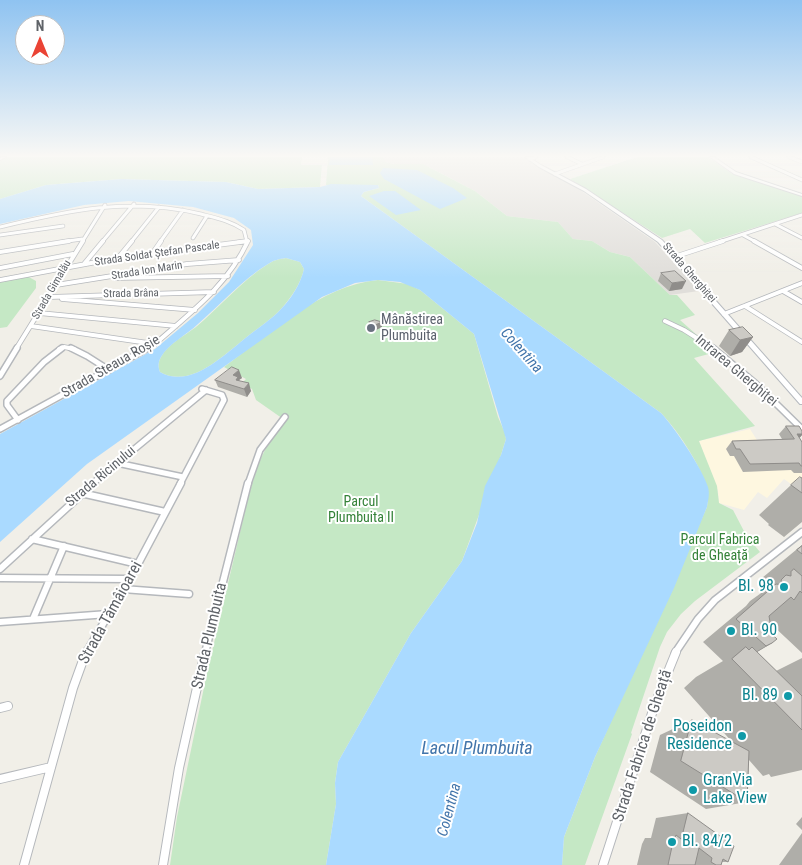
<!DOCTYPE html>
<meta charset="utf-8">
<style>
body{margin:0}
#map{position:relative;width:802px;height:865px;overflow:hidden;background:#f1efe8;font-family:"Roboto Condensed",sans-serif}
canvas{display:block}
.north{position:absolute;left:15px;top:15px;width:50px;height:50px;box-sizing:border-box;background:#fff;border:1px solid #bfc1c3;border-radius:50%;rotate:0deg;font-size:14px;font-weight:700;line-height:20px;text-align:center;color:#5f6368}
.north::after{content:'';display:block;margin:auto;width:18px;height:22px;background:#ea4335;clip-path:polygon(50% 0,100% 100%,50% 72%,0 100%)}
</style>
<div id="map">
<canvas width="802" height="865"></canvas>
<div class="north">N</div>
</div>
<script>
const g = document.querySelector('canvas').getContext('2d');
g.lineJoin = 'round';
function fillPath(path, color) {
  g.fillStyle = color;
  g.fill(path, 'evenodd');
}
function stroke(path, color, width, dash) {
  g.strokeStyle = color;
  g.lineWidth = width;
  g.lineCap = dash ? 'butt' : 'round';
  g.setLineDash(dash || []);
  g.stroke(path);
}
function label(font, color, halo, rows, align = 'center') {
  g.font = font + ' "Roboto Condensed",sans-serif';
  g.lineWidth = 4;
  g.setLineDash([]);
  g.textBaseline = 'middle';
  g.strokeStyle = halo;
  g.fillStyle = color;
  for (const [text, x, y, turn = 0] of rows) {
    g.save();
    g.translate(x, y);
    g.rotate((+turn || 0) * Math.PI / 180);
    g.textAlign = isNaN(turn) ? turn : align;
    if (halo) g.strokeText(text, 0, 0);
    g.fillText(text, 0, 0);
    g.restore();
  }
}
const commercial = new Path2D(`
 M 750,429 L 760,445 L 802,443 L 802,492 L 784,479 L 767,498 L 758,492 L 744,510 L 719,503 L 718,491 L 699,441 Z`);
const industrial = new Path2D(`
 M 383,157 L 524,157 L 541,169 L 573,185 L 655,242 L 699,291 L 670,295 L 630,257 L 610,252 L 592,241 L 573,239 L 558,222 L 507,216 L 475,191 L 423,164 L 394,164 L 385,162 Z`);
const green = new Path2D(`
 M 0,157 L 302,157 L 301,165 L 322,165 L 320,187 L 258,189 L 226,182 L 121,179 L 46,185 L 0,199 Z
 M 328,157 L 383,157 L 385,162 L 394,164 L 423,164 L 475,191 L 507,216 L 558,222 L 573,239 L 592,241 L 610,252 L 630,257 L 670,295 L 677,295 L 695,315 L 680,320 L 716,352 L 694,358 L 755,426 L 699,441 L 717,486 L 719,503 L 733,510 L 746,535 L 760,552 L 695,601 L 681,614 L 667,632 L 660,647 L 631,733 L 632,734 L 585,865 L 562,865 L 564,837 L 595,757 L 707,507 C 708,499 709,491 706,484 C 697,460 678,431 661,413 L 361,196 L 364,192 L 379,188 L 378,185 L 326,185 Z
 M 637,157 L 708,157 L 731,173 L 802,196 L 802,213 L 705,243 L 690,229 L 662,238 L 570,179 Z
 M 286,258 L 300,262 L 304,269 C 301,283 291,298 281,309 C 272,319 259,327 248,336 C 226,353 191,390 160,372 C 158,367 158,362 161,357 C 168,344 184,336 196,327 C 220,307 241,281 268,264 C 274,260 279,259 286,258 Z
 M 27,276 L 36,281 L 36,288 L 7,327 L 0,328 L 0,281 Z
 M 378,280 L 408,284 L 420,290 L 474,334 L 498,417 L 505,433 L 506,439 L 501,455 L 462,561 L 411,633 L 338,762 L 335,783 L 336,804 L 326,865 L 170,865 L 177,817 L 207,673 L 249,494 L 259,462 L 266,448 L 286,421 L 256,400 L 252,389 L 242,383 L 246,379 L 224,367 C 270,333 320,286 378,280 Z`);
const water = new Path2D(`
 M 330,157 L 372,157 L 373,165 L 329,165 Z
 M 383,168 L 417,170 L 453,188 L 467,198 L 440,209 L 384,179 L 380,173 Z
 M 121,179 L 226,182 L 258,189 L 320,187 L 331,184 L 378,185 L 379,188 L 364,192 L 361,196 L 661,413 C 675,428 702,468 708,487 C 710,494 708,501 707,507 L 674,588 L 595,757 L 564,837 L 562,865 L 326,865 L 336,804 L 335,783 L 338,762 L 411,633 L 462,561 L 477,523 L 485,486 L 501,455 L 506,439 L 474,334 L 420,290 L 400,282 L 378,280 L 355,283 L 322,297 L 87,464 L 0,542 L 0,434 L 155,349 L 198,313 L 229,282 L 253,245 L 251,230 L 234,218 L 193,207 L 129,201 L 84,205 L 0,224 L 0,199 L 46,185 ZM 286,258 L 300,262 L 304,269 C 301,283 291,299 281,309 C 272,319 259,327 248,336 C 226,353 191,390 160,372 C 158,367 158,362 161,357 C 169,343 187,335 198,324 C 221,304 242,280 268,264 C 274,260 279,259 286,258 Z
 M 384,191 L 395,191 L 421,210 L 396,215 L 369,196 Z`);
const streetFar4 = new Path2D(`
 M 567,157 L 582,164
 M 751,157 L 802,180
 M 789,157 L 802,162
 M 529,159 L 536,157
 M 555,174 L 603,157
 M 775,224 L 802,238
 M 0,227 C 70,210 129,197 201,214 C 216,218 231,221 244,230 L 247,242
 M 0,235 L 63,226
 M 743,235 L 756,242
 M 193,238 L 207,216
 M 61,242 L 82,239
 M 82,242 L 105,205
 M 102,242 L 134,204
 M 131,242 L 159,207
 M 160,242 L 183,210
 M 238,242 L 248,241
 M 719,242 L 802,215`);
const streetFar3 = new Path2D(`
 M 754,241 L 802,268
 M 0,252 L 69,241
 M 152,254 L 161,241
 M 674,257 L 723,241
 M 118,258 L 132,241
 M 84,264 L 103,241
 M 0,268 L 73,254
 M 115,278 L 228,276
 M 0,280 L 118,258 L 248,241
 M 56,285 L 187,264 L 239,260
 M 783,291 L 802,302
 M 49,297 L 214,292
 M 62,299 L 195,310
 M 745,306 L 802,342
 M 39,313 L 176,326
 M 724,314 L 802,283
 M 665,321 L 684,330 L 714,349
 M 31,326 L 155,344
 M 16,349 L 83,241
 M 59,349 L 64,347 L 74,349
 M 145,349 L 155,344 C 191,312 227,286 248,241`);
const streetFar2 = new Path2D(`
 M 71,348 L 87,356 L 109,370
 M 713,348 L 755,383 L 802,429
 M 0,376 L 17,348
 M 18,420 L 7,405 L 7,401 L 44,362 L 62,348
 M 0,429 L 148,348
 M 117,463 L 183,477
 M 92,484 L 206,390
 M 180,484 L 224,400 L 222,395 L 202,389
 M 248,484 L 260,450 L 285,417`);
const streetFar1 = new Path2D(`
 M 81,493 L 165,512
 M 32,539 L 138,564
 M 0,569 L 94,483
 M 0,578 L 129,579
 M 123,589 L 189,594
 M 33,619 L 64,546
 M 0,622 L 108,614
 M 86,653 L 138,564 L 181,483
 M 205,653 L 248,483
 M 675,653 L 698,619 L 715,600 L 802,532`);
const street = new Path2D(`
 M 0,708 L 8,706
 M 0,779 L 51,767
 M 24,865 L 73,688 L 86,652
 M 163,865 L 179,768 L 205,652
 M 603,865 L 655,704 L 676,652`);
const secondary = new Path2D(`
 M 2,157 L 6,157 L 0,160 L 0,158 Z
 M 525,157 L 529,157 L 541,165 L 586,189 L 662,240 L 802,398 L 802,404 L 800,404 L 658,242 L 584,191 L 539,167 Z
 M 710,157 L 714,157 L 736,172 L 802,194 L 802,196 L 734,174 Z`);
const wall = new Path2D(`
 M 661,273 L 682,289 L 669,291 L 658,281 Z
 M 369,322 L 382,322 L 382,327 L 376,330 L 369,328 Z
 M 729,330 L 753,337 L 742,352 L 730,356 L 719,346 Z
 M 242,378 L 239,380 L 251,391 L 247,397 L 218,387 L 215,380 Z
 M 786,426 L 802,435 L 799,438 L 802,442 L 802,473 L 794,473 L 791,470 L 743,472 L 734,456 L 730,456 L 726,449 L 732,441 L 782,439 L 779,434 Z
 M 802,478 L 802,522 L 784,537 L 768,525 L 769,524 L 759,515 L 791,485 Z
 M 802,545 L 802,653 L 769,622 L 764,627 L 772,643 L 757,652 L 776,671 L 802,658 L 802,770 L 771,777 L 769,774 L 763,776 L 749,760 L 747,802 L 706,809 L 650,772 L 660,735 L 692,720 L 733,743 L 684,688 L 696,677 L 723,661 L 703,642 L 746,606 L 750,601 L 771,586 L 762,578 Z
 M 688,813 L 728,862 L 722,862 L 721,865 L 637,865 L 642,844 L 645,838 L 651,838 L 656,818 Z
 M 802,817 L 802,830 L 796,824 Z
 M 802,833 L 802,865 L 779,865 Z`);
const shadedWall = new Path2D(`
 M 686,281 L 682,289 L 669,291 L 672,283 Z
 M 382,322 L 382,327 L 376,330 L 375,325 Z
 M 753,337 L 742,352 L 730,356 L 740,340 Z
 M 239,370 L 242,378 L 239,380 L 239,387 L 233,375 Z
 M 249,383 L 251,391 L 247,397 L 244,389 Z
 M 797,434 L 802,434 L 802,435 L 797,441 Z
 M 772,643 L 737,664 L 737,663 L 766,646 Z`);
const building = new Path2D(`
 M 675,271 L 686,281 L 672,283 L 661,273 Z
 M 375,320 L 382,322 L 375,325 L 369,322 Z
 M 743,327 L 753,337 L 740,340 L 729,330 Z
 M 232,367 L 239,370 L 233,375 L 238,377 L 236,380 L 249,383 L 244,389 L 215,380 Z
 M 786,426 L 799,426 L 802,431 L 802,434 L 797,434 L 802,442 L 802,466 L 801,466 L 799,463 L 750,464 L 740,449 L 736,449 L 732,441 L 794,439 Z
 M 800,477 L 802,478 L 802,493 L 791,485 Z
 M 802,546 L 802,554 L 797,550 Z
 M 794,569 L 802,576 L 802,593 L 800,591 L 794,600 L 791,597 L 769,616 L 770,622 L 764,627 L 777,639 L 772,643 L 766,646 L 736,619 L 776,584 L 783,585 L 781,580 L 786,575 L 791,576 L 791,572 Z
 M 746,647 L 749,650 L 752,647 L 802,696 L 802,730 L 732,659 Z
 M 692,720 L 749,751 L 747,802 L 681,761 Z
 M 688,813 L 734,846 L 728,862 L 723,859 L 721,865 L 716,865 L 711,862 L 712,858 L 699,848 L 695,865 L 668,865 L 673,842 L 676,835 L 681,839 Z`);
const markers = [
 [371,328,5,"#6b7280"],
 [784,587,5,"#0f9aa8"],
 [731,631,5,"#0f9aa8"],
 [788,696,5,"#0f9aa8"],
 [742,736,5,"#0f9aa8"],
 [693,790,5,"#0f9aa8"],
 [672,842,5,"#0f9aa8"]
];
const farStreetnames = [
 ["Strada Soldat Ștefan Pascale",157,254,-8],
 ["Strada Ion Marin",147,271,-9],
 ["Strada Gherghiței",689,273,49],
 ["Strada Gimalău",52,290,-60],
 ["Strada Brâna",131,294,-1]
];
const worshipNames = [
 ["Mânăstirea",381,320],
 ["Plumbuita",381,336]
];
const streetNames = [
 ["Strada Steaua Roșie",111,367,-30],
 ["Intrarea Gherghiței",736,371,40],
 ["Strada Ricinului",101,477,-40]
];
const parkNames = [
 ["Parcul",361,502],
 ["Plumbuita II",361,518],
 ["Parcul Fabrica",720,540],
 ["de Gheață",720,556]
];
const waterNames = [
 ["Colentina",521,351,48],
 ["Colentina",450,810,-75]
];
const nearCulturenames = [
 ["Bl. 98",774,587],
 ["Bl. 90",741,631,"left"],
 ["Bl. 89",778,696],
 ["Poseidon",732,727],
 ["Residence",732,745],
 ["GranVia",703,781,"left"],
 ["Lake View",703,799,"left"],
 ["Bl. 84/2",682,842,"left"]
];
const nearStreetnames = [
 ["Strada Tămâioarei",111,613,-61],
 ["Strada Plumbuita",210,636,-77],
 ["Strada Fabrica de Gheață",643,746,-72]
];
const nearWaternames = [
 ["Lacul Plumbuita",477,749]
];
fillPath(commercial, '#fef7e0');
fillPath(industrial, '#e0deda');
fillPath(green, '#c5e8c5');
fillPath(water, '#aadaff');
stroke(streetFar4, '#b5b8bc', 4.5);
stroke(streetFar3, '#b5b8bc', 5.5);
stroke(streetFar2, '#b5b8bc', 8);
stroke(streetFar1, '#b5b8bc', 9);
stroke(street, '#b5b8bc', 10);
stroke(secondary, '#b6babf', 2);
stroke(streetFar4, '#fff', 3);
stroke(streetFar3, '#fff', 4);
stroke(streetFar2, '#fff', 5);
stroke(streetFar1, '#fff', 6);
stroke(street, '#fff', 8);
fillPath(secondary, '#fff');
fillPath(wall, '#afaea9');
fillPath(shadedWall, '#8f8d8a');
fillPath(building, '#cccac5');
stroke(building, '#8f8d8a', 1);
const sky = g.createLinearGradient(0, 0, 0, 278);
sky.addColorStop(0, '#8fc3f1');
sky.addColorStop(0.56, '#f9f8f5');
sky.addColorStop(1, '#f9f8f500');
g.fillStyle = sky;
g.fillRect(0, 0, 802, 278);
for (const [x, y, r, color] of markers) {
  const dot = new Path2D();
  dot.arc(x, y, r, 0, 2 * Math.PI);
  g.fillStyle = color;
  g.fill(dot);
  stroke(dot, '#fff', 2);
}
label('11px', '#5f6368', '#fff', farStreetnames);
label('14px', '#5b616d', '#fff', worshipNames, 'left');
label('14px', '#5f6368', '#fff', streetNames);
label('14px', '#348238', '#fff', parkNames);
label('italic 15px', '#4174aa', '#fff', waterNames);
label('16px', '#0d838f', '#fff', nearCulturenames, 'right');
label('16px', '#5f6368', '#fff', nearStreetnames);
label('italic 18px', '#4174aa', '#fff', nearWaternames);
</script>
